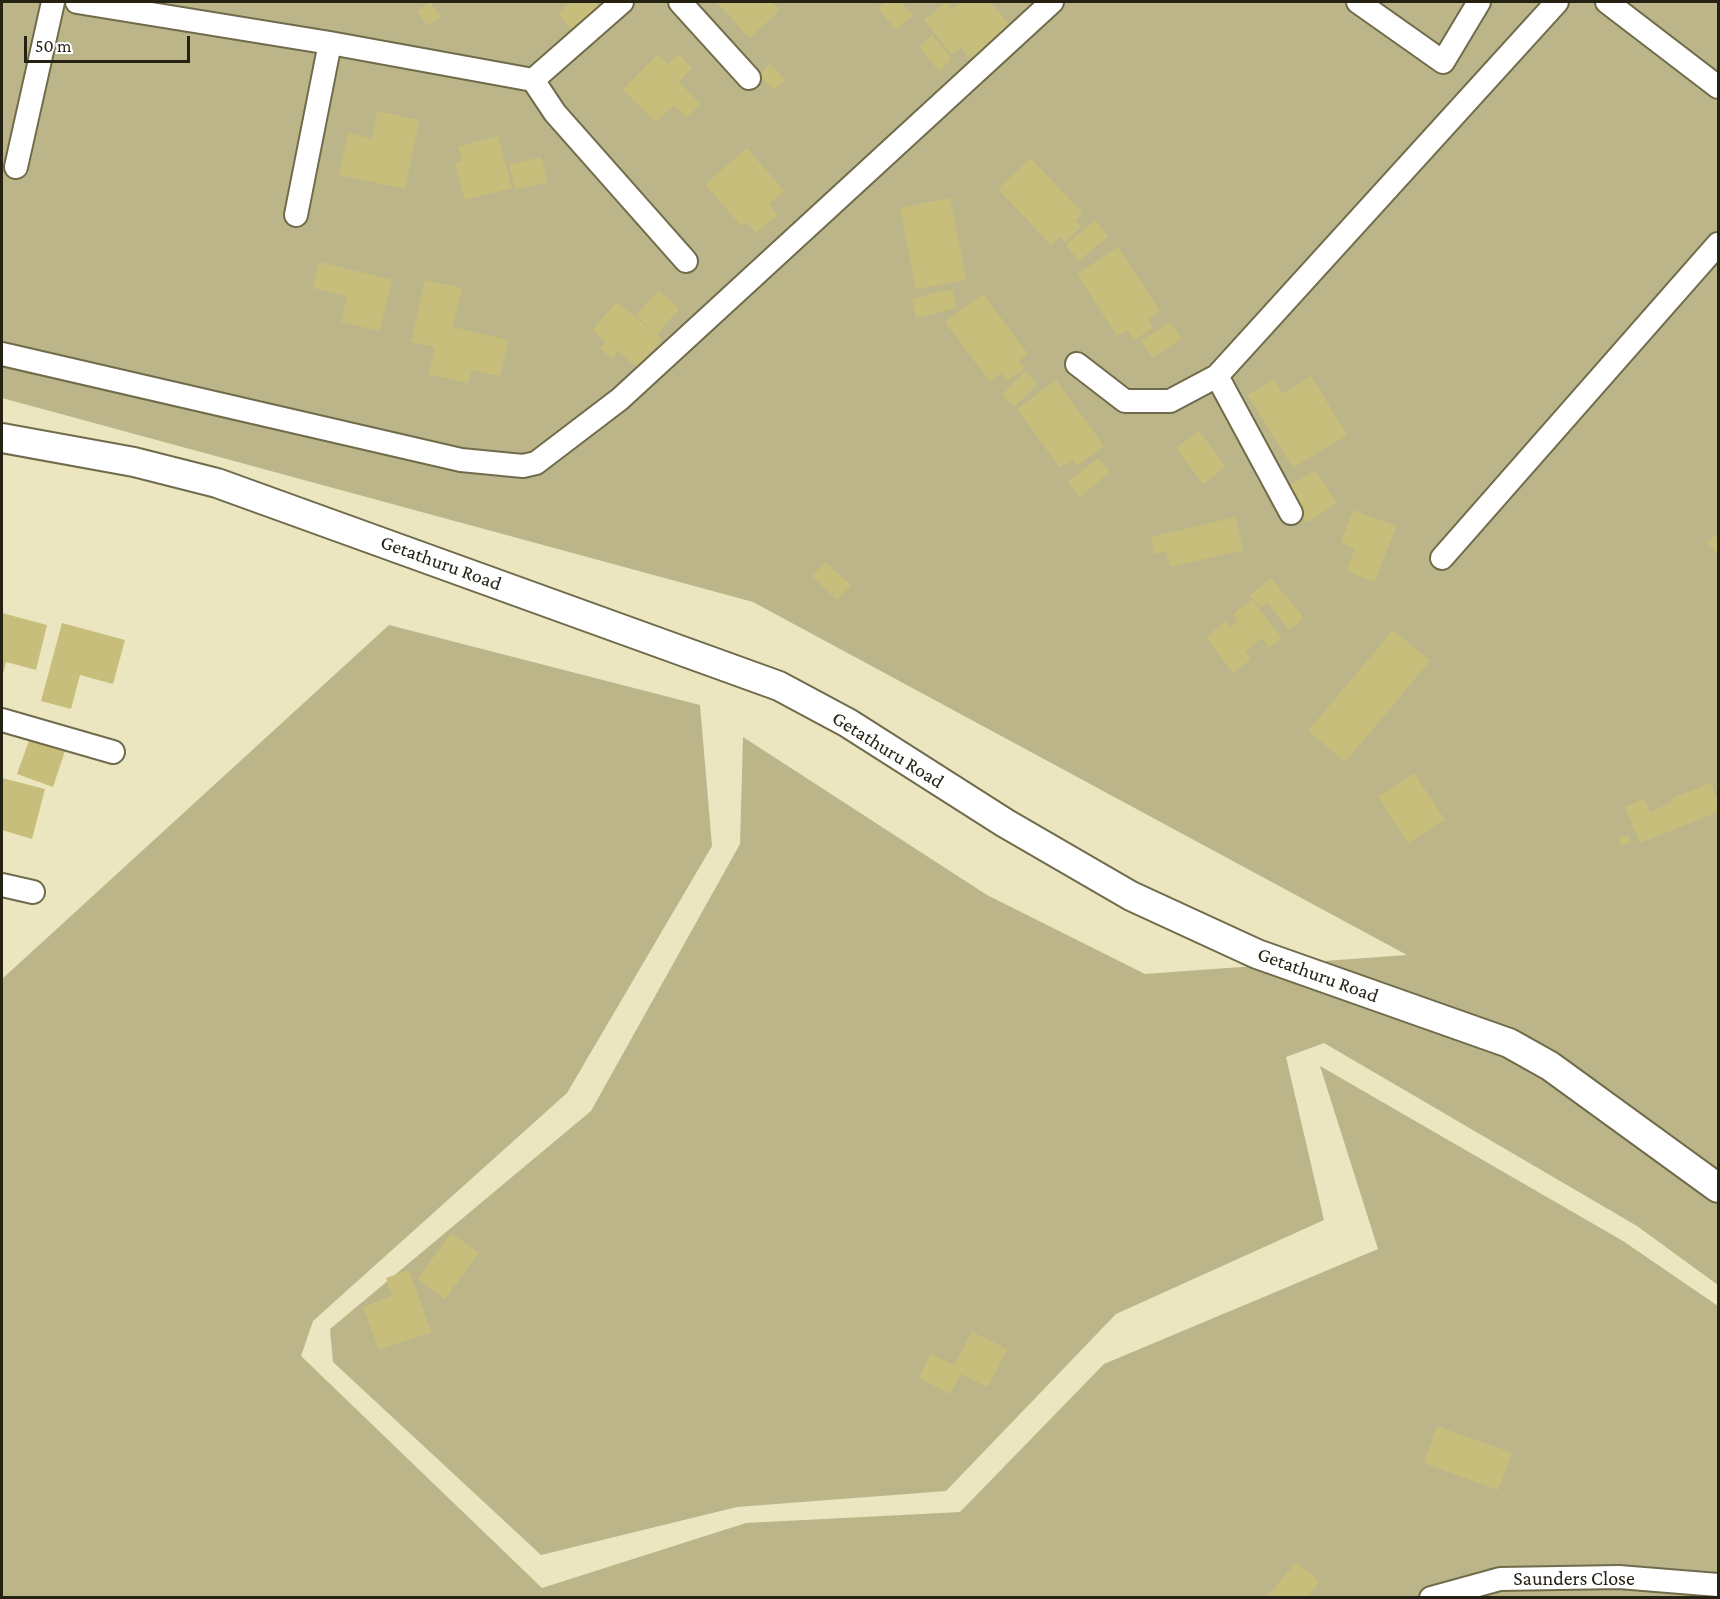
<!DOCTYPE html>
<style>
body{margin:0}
#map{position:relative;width:1720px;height:1599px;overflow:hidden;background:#ebe5c0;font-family:"Crimson Pro",serif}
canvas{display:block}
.frame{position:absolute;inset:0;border:3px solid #252214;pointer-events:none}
.scale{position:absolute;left:24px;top:36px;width:166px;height:27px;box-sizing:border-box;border:3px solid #252214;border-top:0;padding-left:8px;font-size:18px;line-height:21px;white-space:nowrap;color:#252214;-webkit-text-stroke:4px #fff;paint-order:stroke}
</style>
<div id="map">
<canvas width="1720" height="1599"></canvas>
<div class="frame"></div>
<div class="scale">50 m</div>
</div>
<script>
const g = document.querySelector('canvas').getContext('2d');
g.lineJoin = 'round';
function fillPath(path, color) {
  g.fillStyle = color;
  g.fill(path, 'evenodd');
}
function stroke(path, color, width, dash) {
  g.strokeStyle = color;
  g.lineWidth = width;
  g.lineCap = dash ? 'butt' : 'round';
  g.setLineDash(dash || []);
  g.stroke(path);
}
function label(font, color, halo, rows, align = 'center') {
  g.font = font + ' "Crimson Pro",serif';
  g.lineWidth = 5;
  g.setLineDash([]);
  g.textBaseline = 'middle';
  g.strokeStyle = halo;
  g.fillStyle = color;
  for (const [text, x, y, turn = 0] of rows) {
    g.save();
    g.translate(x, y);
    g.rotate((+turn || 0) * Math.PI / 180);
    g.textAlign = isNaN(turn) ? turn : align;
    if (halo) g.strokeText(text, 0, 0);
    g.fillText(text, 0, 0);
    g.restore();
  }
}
const green = new Path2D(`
 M 2,2 L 1718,2 L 1718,1285 L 1637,1226 L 1324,1043 L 1286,1057 L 1324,1220 L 1116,1314 L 946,1491 L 737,1507 L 541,1555 L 333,1362 L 330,1329 L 591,1111 L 740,844 L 743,737 L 987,895 L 1145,974 L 1407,955 L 753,602 L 2,398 Z
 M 389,625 L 700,705 L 712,846 L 567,1093 L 313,1321 L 301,1356 L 542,1588 L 746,1523 L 960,1512 L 1104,1364 L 1378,1249 L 1320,1066 L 1623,1241 L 1718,1306 L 1718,1597 L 2,1598 L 2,979 Z`);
const building = new Path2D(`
 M 430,2 L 441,17 L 428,26 L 417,11 Z
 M 572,2 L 595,2 L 603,12 L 575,34 L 558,13 Z
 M 716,2 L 772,2 L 780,10 L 750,38 Z
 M 886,2 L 901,2 L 913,15 L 896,30 L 878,8 Z
 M 946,2 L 952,9 L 961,2 L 990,2 L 1010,26 L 970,59 L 961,47 L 952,55 L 924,20 Z
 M 932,35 L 952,59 L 939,71 L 919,47 Z
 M 658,54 L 668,64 L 678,54 L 692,68 L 679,82 L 701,104 L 687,118 L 674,105 L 656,122 L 623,90 Z
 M 770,64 L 785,80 L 774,90 L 759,75 Z
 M 377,111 L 419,120 L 405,189 L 339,175 L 348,133 L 372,139 Z
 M 498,136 L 512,188 L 465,200 L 455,163 L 462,161 L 458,147 Z
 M 747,148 L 784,191 L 769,204 L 778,215 L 756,233 L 746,222 L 741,226 L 705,184 Z
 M 541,157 L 547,182 L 515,190 L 509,165 Z
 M 1030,158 L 1083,213 L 1075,221 L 1081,227 L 1065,242 L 1060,236 L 1051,245 L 998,189 Z
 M 950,198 L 966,280 L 916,289 L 900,208 Z
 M 1095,220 L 1108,236 L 1079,261 L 1066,245 Z
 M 1118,247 L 1160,311 L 1148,320 L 1153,328 L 1134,340 L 1127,330 L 1117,336 L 1077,274 Z
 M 319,262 L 392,280 L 380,331 L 341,322 L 347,296 L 313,288 Z
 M 425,280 L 462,288 L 453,327 L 508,340 L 500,376 L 471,370 L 468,383 L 429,374 L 435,347 L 411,342 Z
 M 952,289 L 956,308 L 916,318 L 912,299 Z
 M 659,290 L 679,309 L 657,334 L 636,315 Z
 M 983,294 L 1028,354 L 1019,361 L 1024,368 L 1007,381 L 1001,373 L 990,382 L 945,322 Z
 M 617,302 L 662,339 L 637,368 L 618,351 L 612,359 L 600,349 L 606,342 L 592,330 Z
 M 1170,322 L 1182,338 L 1153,358 L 1141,341 Z
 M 1025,371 L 1038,384 L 1014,407 L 1002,395 Z
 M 1311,376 L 1347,435 L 1293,468 L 1248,395 L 1274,379 L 1282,394 Z
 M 1056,380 L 1104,446 L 1077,466 L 1072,460 L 1060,468 L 1017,409 Z
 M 1199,431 L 1226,467 L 1203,484 L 1176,448 Z
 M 1098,458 L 1110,472 L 1080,497 L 1068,482 Z
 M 1315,470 L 1337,503 L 1306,523 L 1285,489 Z
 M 1353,510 L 1396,526 L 1375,582 L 1346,571 L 1355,549 L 1341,543 Z
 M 1235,517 L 1243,550 L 1170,567 L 1166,551 L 1155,554 L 1151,537 Z
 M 1718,533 L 1718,555 L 1707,543 Z
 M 825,562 L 851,585 L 837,600 L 812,576 Z
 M 1271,578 L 1304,618 L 1289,630 L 1267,602 L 1261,608 L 1250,595 Z
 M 1252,600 L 1282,638 L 1269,648 L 1262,638 L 1245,651 L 1251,659 L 1233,673 L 1206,637 L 1226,621 L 1231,627 L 1238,622 L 1233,614 Z
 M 2,613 L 47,625 L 36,670 L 6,662 L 2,678 Z
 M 62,623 L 125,640 L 113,684 L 80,675 L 71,709 L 41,701 Z
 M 1393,630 L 1430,661 L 1345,762 L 1308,731 Z
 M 30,738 L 65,751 L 53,787 L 17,774 Z
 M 1414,773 L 1445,820 L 1408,843 L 1378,797 Z
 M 2,778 L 45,789 L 32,839 L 2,830 L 3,818 L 2,818 Z
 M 1711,783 L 1718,802 L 1718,812 L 1640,843 L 1625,807 L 1644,799 L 1650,812 L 1671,803 L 1670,799 Z
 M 1628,835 L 1631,842 L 1621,846 L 1618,838 Z
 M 451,1233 L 479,1253 L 445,1299 L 418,1279 Z
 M 409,1270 L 431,1332 L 379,1350 L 363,1307 L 392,1296 L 386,1278 Z
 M 972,1332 L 1007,1349 L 988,1387 L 961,1374 L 950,1394 L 919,1378 L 931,1354 L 954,1365 Z
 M 1437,1426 L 1512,1453 L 1498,1490 L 1424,1463 Z
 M 1296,1562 L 1320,1582 L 1306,1598 L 1266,1598 Z`);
const minor = new Path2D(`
 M 77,2 L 330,43 L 533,80 L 622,2
 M 680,2 L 749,78
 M 1358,2 L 1443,62 L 1479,2
 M 1607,2 L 1718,87
 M 533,80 L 555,113 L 686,261
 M 16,167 L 53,2
 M 296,215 L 330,43
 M 2,354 L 461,460 L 523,466 L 536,463 L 620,399 L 1052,2
 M 1077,364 L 1125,401 L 1170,401 L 1217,376 L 1557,2
 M 1217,376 L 1291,513
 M 1442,558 L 1718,244
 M 2,720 L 113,752
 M 2,885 L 33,892
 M 1431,1598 L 1500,1579 L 1619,1577 L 1718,1585`);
const major = new Path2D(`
 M 2,438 L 134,462 L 217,483 L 779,686 L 848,723 L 1005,823 L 1131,896 L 1257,954 L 1509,1043 L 1550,1066 L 1718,1188`);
const streetNames = [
 ["Getathuru Road",441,563,20],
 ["Getathuru Road",888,750,32],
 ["Getathuru Road",1318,975,20],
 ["Saunders Close",1574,1579]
];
fillPath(green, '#bcb589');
fillPath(building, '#c8be7c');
stroke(minor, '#706b4a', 26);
stroke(major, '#706b4a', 32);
stroke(minor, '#fff', 22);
stroke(major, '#fff', 28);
label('20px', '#252214', '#fff', streetNames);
</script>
